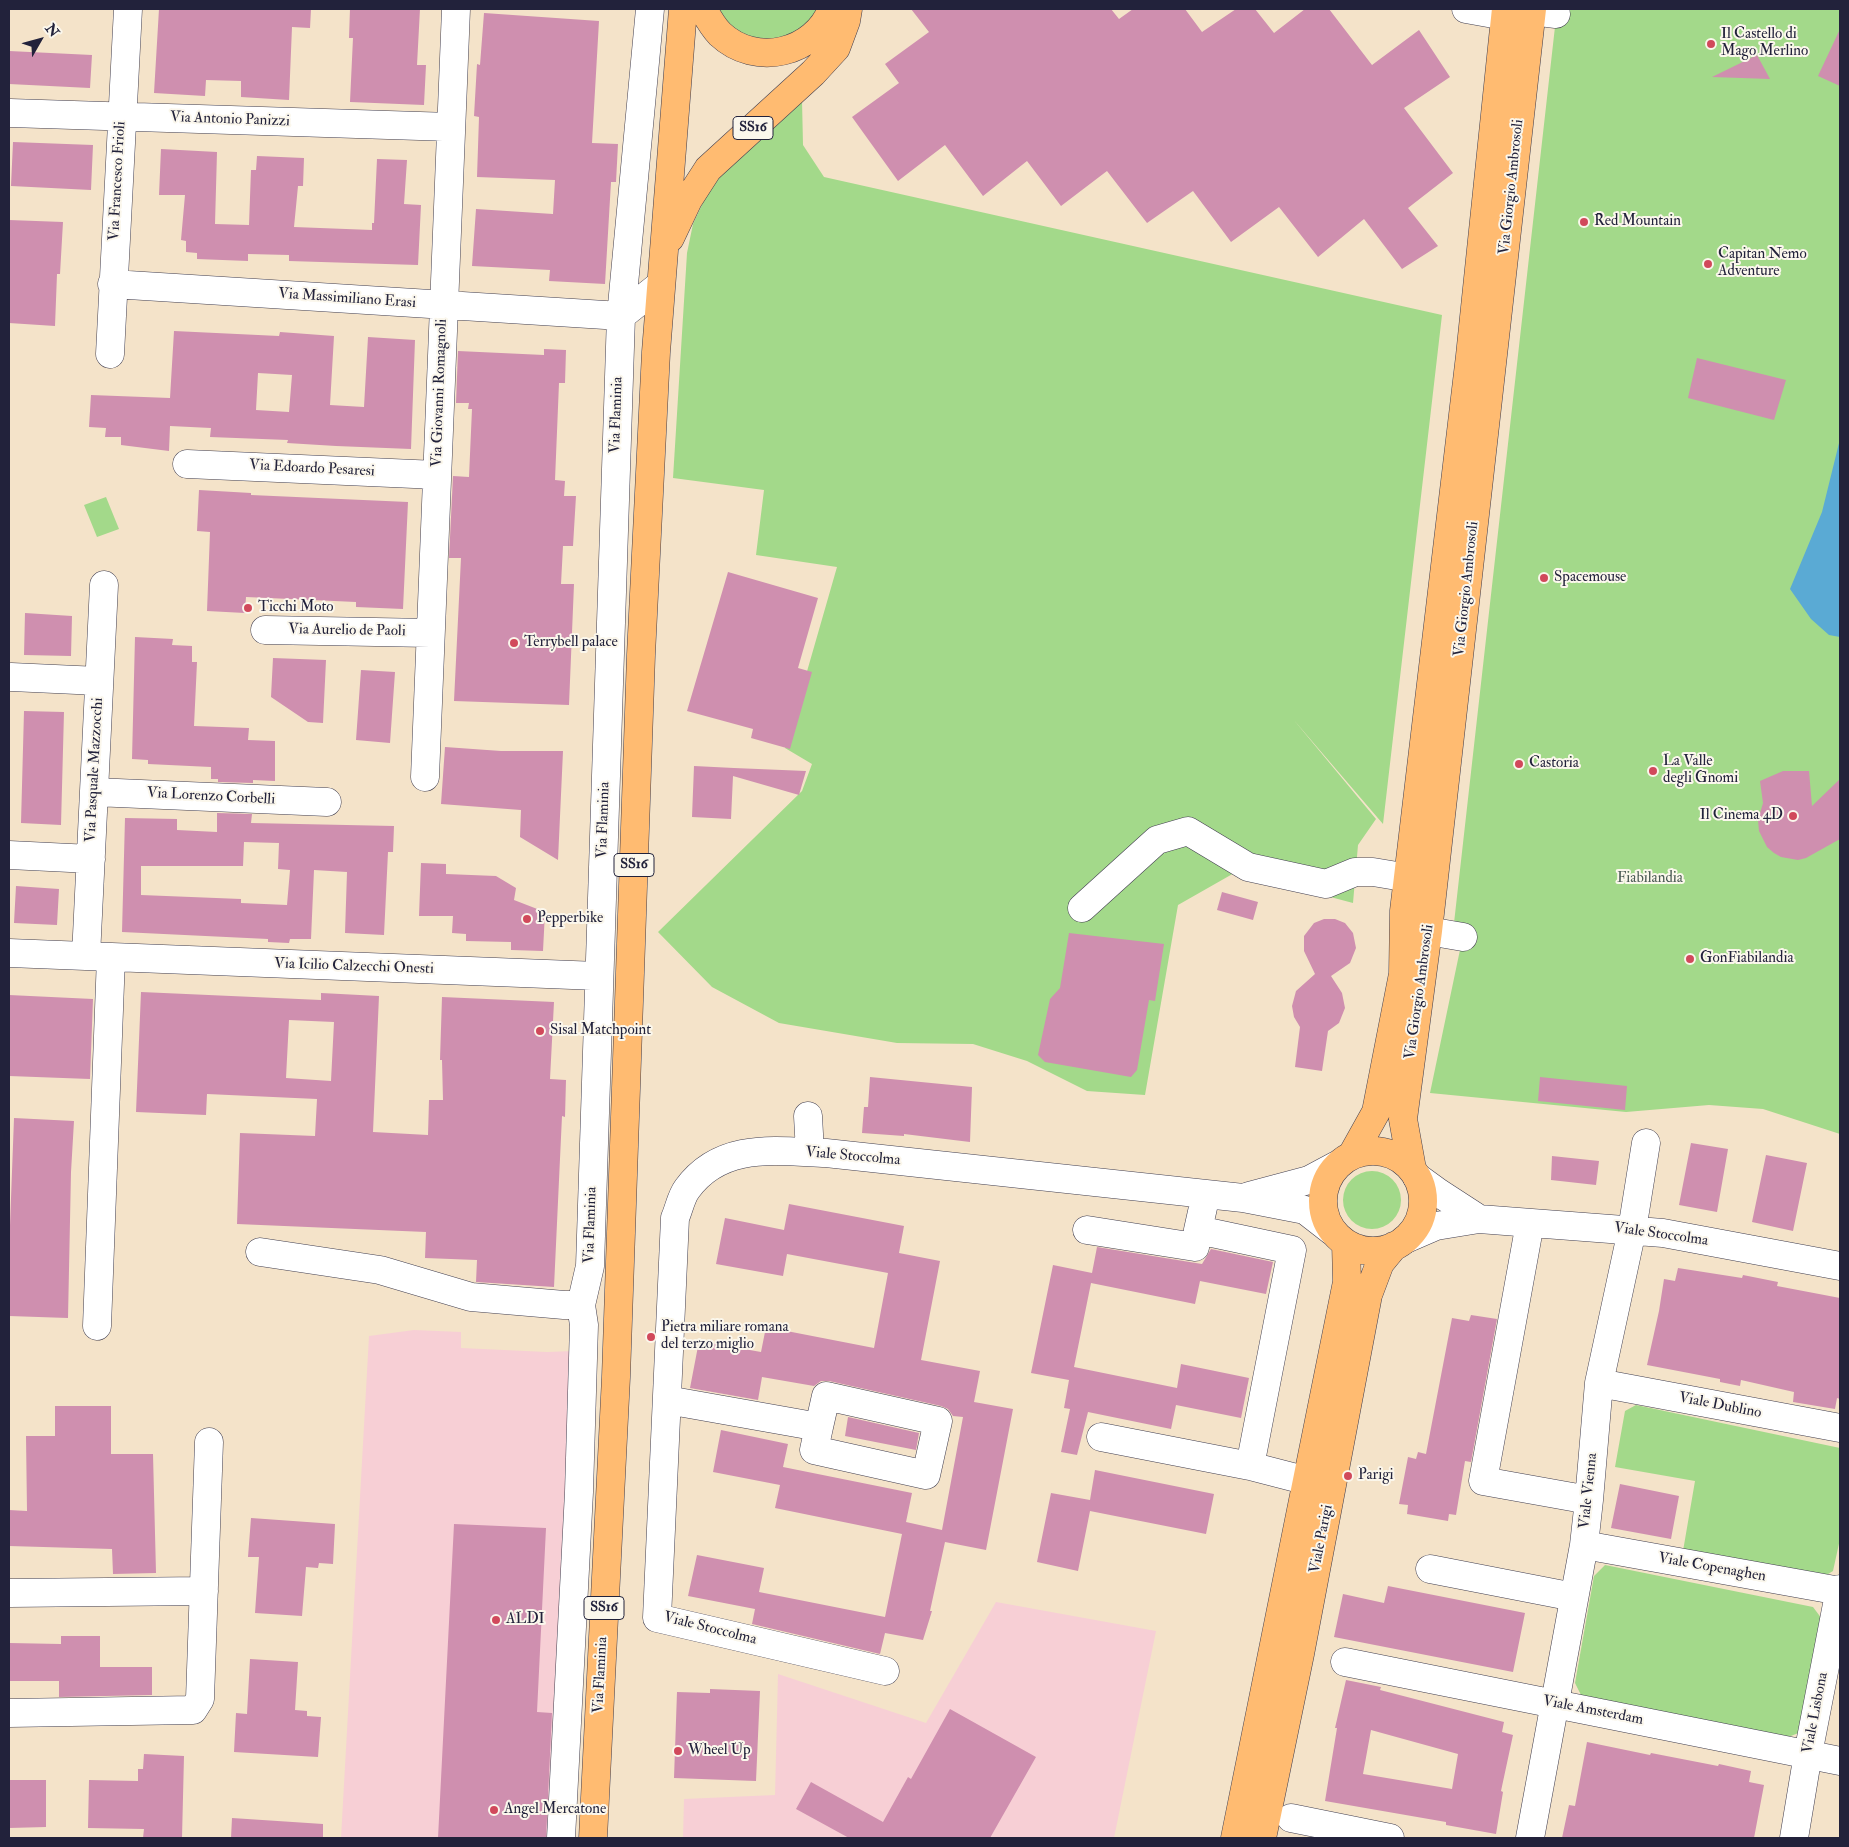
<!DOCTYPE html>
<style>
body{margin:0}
#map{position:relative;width:1849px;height:1847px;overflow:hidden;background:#f4e3c9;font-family:"IM FELL Double Pica",serif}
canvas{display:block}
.frame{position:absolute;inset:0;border:10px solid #22223b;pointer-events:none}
.north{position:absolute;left:15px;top:15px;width:50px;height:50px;-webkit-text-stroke:4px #fbf7ec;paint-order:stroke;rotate:52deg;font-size:14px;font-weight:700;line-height:20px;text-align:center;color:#22223b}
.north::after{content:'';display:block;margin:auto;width:18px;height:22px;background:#22223b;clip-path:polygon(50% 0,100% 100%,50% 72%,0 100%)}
</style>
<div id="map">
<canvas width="1849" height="1847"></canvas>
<div class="frame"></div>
<div class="north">N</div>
</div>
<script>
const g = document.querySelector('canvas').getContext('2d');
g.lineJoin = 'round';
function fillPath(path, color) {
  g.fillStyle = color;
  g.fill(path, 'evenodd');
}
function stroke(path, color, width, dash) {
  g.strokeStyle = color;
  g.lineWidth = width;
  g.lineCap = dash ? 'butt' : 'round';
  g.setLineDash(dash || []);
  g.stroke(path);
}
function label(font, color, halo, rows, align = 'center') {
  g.font = font + ' "IM FELL Double Pica",serif';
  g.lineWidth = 4;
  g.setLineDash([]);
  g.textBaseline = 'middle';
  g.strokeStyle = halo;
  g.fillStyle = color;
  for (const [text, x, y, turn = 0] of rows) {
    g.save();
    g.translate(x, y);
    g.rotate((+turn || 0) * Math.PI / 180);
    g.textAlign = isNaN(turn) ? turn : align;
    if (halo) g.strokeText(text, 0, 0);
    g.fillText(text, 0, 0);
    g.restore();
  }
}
const built = new Path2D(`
 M 414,1330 L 461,1332 L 461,1348 L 547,1352 L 573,1351 L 555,1838 L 341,1838 L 369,1336 Z
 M 996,1602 L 1156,1631 L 1114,1838 L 683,1838 L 684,1799 L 775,1795 L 778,1674 L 926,1723 Z`);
const green = new Path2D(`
 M 717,9 L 820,9 C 805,34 769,50 742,34 C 731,28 724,18 717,9 Z
 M 1557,9 L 1840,9 L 1840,1134 L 1763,1109 L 1709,1105 L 1626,1112 L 1430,1093 L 1465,926 L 1454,923 Z
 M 802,100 L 803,145 L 824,177 L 1442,315 L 1383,824 L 1293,719 L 1376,819 L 1358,845 L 1353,903 L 1236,872 L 1178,905 L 1145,1095 L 1087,1091 L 1027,1061 L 973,1044 L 897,1043 L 779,1023 L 712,987 L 658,932 L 802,791 L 812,764 L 785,748 L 837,567 L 756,555 L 764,490 L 673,478 L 687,253 L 693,224 L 706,196 L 722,174 Z
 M 106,497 L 119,529 L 97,537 L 84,505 Z
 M1343 1200a29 29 0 1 1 58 0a29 29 0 1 1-58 0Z
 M 1636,1405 L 1840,1448 L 1840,1539 L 1833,1571 L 1820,1579 L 1683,1551 L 1695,1481 L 1615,1467 L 1625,1411 Z
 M 1605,1565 L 1813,1607 L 1825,1623 L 1804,1731 L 1788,1737 L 1581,1695 L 1575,1683 L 1594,1576 Z`);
const water = new Path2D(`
 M 1840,439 L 1840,637 L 1829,635 L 1811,619 L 1790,589 L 1822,512 Z`);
const building = new Path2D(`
 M 159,9 L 311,9 L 310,28 L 292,27 L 289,100 L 241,97 L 241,81 L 206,80 L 205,96 L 154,93 Z
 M 350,9 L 420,9 L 417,65 L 426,65 L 424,105 L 350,102 L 353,38 L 349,38 Z
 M 911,9 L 1111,9 L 1119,19 L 1133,9 L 1185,9 L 1202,32 L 1236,9 L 1255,9 L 1274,33 L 1305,9 L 1329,9 L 1372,65 L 1419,30 L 1450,77 L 1404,108 L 1453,173 L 1408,208 L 1438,246 L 1402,269 L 1364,219 L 1318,257 L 1279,207 L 1231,242 L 1193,191 L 1147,223 L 1107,171 L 1061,206 L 1027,161 L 983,196 L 945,145 L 898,181 L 852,117 L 899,83 L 885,64 L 929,32 Z
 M 484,13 L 599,21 L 592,143 L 618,144 L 616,182 L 611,182 L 605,284 L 549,281 L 550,270 L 472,266 L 476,209 L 553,214 L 555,180 L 477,177 L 479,117 L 474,116 L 477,64 L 480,65 Z
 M 1840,29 L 1840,86 L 1818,76 Z
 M 9,51 L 92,55 L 90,88 L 9,84 Z
 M 1757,55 L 1770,79 L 1712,77 Z
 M 13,142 L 93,145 L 91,190 L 11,186 Z
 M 161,149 L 217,152 L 215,224 L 249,225 L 251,170 L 256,170 L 257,156 L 304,158 L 303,186 L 298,186 L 294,227 L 372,230 L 372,223 L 374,223 L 377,159 L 407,160 L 404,204 L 421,205 L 418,265 L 289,261 L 289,255 L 248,254 L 248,261 L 197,259 L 197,253 L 186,252 L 186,241 L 181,240 L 185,195 L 159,195 Z
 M 9,220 L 63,222 L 60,274 L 57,274 L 55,326 L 9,323 Z
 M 174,331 L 279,336 L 280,332 L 334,336 L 330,405 L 364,407 L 368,337 L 415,340 L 411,449 L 336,446 L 287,443 L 288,440 L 210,437 L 211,428 L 170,426 L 169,451 L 121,445 L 121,437 L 105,437 L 106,428 L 89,427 L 91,395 L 170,398 ZM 258,373 L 292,375 L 289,412 L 256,410 Z
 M 544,349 L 566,350 L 565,383 L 559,383 L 555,480 L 565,481 L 564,496 L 576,496 L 573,546 L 563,546 L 561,584 L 574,584 L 569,705 L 454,701 L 461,558 L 449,558 L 453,476 L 469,477 L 472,409 L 468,409 L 469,403 L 456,403 L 458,351 L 544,355 Z
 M 1697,358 L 1786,380 L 1774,420 L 1688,398 Z
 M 199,490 L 251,493 L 251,495 L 408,502 L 403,609 L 356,607 L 356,602 L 246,597 L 245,613 L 207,611 L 210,532 L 197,531 Z
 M 728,572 L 818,598 L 798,668 L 812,672 L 790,749 L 751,738 L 753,729 L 687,711 Z
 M 25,613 L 72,616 L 71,656 L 24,655 Z
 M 135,637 L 173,639 L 172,645 L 192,646 L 192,662 L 197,662 L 194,726 L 249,728 L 248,740 L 275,741 L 275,781 L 253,780 L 253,783 L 218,782 L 218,779 L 211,779 L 211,767 L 148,764 L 148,760 L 132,759 Z
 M 273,658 L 326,660 L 323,723 L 308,722 L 271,697 Z
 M 361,670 L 395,672 L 390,743 L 356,740 Z
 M 24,711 L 64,712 L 61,825 L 21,823 Z
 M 445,747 L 501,751 L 563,751 L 558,860 L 520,837 L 521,810 L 441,804 Z
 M 694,766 L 734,768 L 806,771 L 799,795 L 733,776 L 731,819 L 692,817 Z
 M 1783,771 L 1809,771 L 1812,806 L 1840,779 L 1840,839 L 1806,858 L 1798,860 L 1781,857 L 1774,853 L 1767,847 L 1759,831 L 1758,820 L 1763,803 L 1760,781 Z
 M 217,813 L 252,814 L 251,823 L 394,826 L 393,852 L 388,852 L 384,935 L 345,933 L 347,872 L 314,870 L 311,939 L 290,939 L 289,943 L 268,942 L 268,939 L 122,932 L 125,818 L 177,819 L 177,830 L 217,832 ZM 244,842 L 279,843 L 278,869 L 290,870 L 287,905 L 241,903 L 241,899 L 141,895 L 141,866 L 243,866 Z
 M 421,863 L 446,864 L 446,874 L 496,876 L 516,888 L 514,900 L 545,912 L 543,951 L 511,950 L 511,942 L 466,941 L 466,934 L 452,933 L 453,916 L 419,916 Z
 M 16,886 L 59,889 L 57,925 L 14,923 Z
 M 1222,892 L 1258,902 L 1253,920 L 1217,910 Z
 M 1324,919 L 1335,919 L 1345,923 L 1353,933 L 1356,948 L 1350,963 L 1331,976 L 1342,993 L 1345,1008 L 1339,1023 L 1328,1031 L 1322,1071 L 1295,1067 L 1300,1027 L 1294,1017 L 1292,1006 L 1296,991 L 1315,974 L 1304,951 L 1304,936 L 1314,923 Z
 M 1069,933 L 1164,944 L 1155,1001 L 1149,1000 L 1137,1070 L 1131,1077 L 1045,1062 L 1038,1055 L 1050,999 L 1060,988 Z
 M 141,992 L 321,1000 L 321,993 L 379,996 L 373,1132 L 428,1135 L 429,1100 L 443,1100 L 442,1060 L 440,1060 L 442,997 L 554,1002 L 550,1079 L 566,1080 L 565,1117 L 562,1116 L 554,1287 L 476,1282 L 477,1260 L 425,1258 L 426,1232 L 237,1224 L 240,1133 L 315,1136 L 317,1099 L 207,1094 L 206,1115 L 136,1112 ZM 289,1020 L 334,1022 L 331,1081 L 286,1078 Z
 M 9,995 L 93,999 L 90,1079 L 9,1076 Z
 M 870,1077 L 972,1087 L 970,1142 L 904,1134 L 904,1136 L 862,1133 L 864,1107 L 868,1107 Z
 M 1540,1077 L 1627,1086 L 1625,1110 L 1538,1101 Z
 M 14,1118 L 74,1121 L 71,1172 L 68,1318 L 9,1316 L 9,1252 Z
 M 1691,1143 L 1728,1149 L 1717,1212 L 1679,1205 Z
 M 1766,1155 L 1807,1163 L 1793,1231 L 1752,1222 Z
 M 1552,1156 L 1599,1161 L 1596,1185 L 1551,1180 Z
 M 789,1204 L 904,1226 L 899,1253 L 940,1261 L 921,1360 L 980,1371 L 974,1402 L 1013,1409 L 986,1550 L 945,1542 L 930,1611 L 932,1611 L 923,1640 L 885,1633 L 880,1654 L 752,1624 L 755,1609 L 688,1596 L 697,1555 L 764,1568 L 759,1592 L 885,1617 L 902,1534 L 775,1508 L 780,1485 L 713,1472 L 721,1430 L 788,1444 L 783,1467 L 912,1493 L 906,1522 L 942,1530 L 963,1417 L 953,1416 L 948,1409 L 941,1406 L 829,1381 L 821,1381 L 814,1386 L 762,1377 L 758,1400 L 690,1388 L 699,1341 L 761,1352 L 766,1327 L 874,1348 L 888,1273 L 787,1254 L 783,1276 L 716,1264 L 725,1218 L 784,1230 Z
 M 1097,1247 L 1202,1264 L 1211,1249 L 1273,1262 L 1266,1294 L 1200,1281 L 1195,1304 L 1091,1283 L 1074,1367 L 1177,1388 L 1181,1364 L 1249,1378 L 1241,1418 L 1176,1405 L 1171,1429 L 1088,1412 L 1077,1455 L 1061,1452 L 1070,1409 L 1064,1408 L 1069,1380 L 1031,1373 L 1053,1265 L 1092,1273 Z
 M 1678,1268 L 1742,1278 L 1743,1275 L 1778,1282 L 1777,1286 L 1840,1298 L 1840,1399 L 1837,1398 L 1835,1409 L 1793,1402 L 1794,1392 L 1741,1380 L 1740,1386 L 1720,1382 L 1720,1379 L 1647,1365 L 1659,1311 L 1664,1279 L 1675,1281 Z
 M 1471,1315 L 1497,1319 L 1471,1462 L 1465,1461 L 1456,1515 L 1449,1514 L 1448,1521 L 1407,1514 L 1408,1505 L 1399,1504 L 1408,1457 L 1416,1459 L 1418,1452 L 1426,1454 L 1452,1318 L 1469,1321 Z
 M 55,1406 L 111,1406 L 111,1454 L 153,1454 L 156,1573 L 113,1574 L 112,1549 L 9,1546 L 9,1510 L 27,1511 L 26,1436 L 55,1436 Z
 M 848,1417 L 919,1433 L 916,1450 L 845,1436 Z
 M 1095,1470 L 1214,1494 L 1206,1534 L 1090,1511 L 1078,1571 L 1037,1562 L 1051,1493 L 1090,1500 Z
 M 1620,1484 L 1679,1496 L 1671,1539 L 1611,1528 Z
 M 251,1518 L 335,1524 L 333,1564 L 319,1563 L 318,1568 L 306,1567 L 302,1616 L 255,1613 L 259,1557 L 248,1557 Z
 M 454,1524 L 546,1528 L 537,1712 L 552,1713 L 546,1838 L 438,1838 Z
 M 1388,1586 L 1525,1613 L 1513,1672 L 1334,1637 L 1343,1594 L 1384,1603 Z
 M 61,1636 L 100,1636 L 100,1667 L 152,1667 L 152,1695 L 59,1697 L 59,1681 L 9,1681 L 9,1643 L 61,1644 Z
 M 250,1659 L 298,1662 L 295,1710 L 307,1711 L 307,1716 L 321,1717 L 318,1757 L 234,1752 L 236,1713 L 247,1714 Z
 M 1346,1680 L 1381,1687 L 1380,1690 L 1504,1722 L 1502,1732 L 1513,1735 L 1501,1791 L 1503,1792 L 1496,1834 L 1446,1825 L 1446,1822 L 1325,1801 L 1337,1728 L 1335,1728 ZM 1371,1730 L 1458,1754 L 1452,1789 L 1363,1774 Z
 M 710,1689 L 760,1691 L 756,1781 L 674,1778 L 677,1692 L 710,1693 Z
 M 950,1709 L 1036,1757 L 990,1838 L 849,1838 L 796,1809 L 811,1782 L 883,1822 L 908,1777 L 911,1779 Z
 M 1587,1742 L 1650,1755 L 1651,1753 L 1718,1766 L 1719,1764 L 1751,1771 L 1749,1782 L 1764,1785 L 1754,1838 L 1562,1838 L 1569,1805 L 1575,1806 Z
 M 144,1754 L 184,1756 L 182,1838 L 143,1838 L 144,1829 L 88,1828 L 89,1780 L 138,1781 L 138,1769 L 143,1769 Z
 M 9,1780 L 46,1780 L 46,1827 L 9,1828 Z
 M 232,1818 L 323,1824 L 323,1838 L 231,1838 Z`);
const minor = new Path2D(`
 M 1466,9 L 1505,16
 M 1532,11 L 1556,14
 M 10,113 L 451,127
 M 112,284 L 621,316 L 660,285
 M 110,354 L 128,9
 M 187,464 L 437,475
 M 265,630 L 430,633
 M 11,677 L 99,681
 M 425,777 L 456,9
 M 94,792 L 327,802
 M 9,855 L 91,859
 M 1082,908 L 1157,840 L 1188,831 L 1248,867 L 1326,884 L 1355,872 L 1373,872 L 1409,878
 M 1428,931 L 1463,937
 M 9,953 L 598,976
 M 86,956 L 104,585
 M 808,1116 L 810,1152
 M 1417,1177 L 1439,1193 L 1479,1219
 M 1206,1194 L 1198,1230 L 1292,1250 L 1250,1466 L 1308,1481
 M 1249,1196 L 1309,1180 L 1337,1165
 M 1530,1223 L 1483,1481 L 1589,1500
 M 1087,1230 L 1195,1247 L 1198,1230
 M 1406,1239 L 1436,1226 L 1479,1219 L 1663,1233 L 1840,1266
 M 260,1252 L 380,1270 L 471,1297 L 564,1305 L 581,1305
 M 97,1326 L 111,957
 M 1599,1383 L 1840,1428
 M 667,1400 L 819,1427 L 826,1396 L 938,1421 L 926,1475 L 814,1450 L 819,1427
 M 1101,1437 L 1250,1466
 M 1584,1545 L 1840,1591
 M 1430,1569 L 1574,1597
 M 9,1593 L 204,1591
 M 1345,1662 L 1840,1761
 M 885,1671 L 657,1618 L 675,1218 C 679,1209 681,1197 687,1189 C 721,1142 775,1151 826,1153 L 1243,1198 L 1305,1210 L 1332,1231
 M 9,1713 L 193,1710 L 200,1699 L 209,1442
 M 1291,1818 L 1390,1838
 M 561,1838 L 579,1492 L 584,1325 L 581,1305 L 590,1266 L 621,316 L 650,9
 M 1530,1838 L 1584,1545 L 1589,1500 L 1599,1383 L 1632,1230 L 1646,1143
 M 1794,1838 L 1808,1754 L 1840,1589`);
const major = new Path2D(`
 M 703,9 C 708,18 713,27 720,34 C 756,68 815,53 832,9
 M 670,238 L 688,200 L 708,169 L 813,73 L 836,48 L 846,21 L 848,9
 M1323 1201a50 50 0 1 1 100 0a50 50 0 1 1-100 0Z
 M 1352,1155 L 1376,1112 L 1403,974 L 1404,911 L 1470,356 L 1506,9
 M 1412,1169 L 1403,1119 L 1428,931 L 1532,9
 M 593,1838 L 616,1377 L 641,655 L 656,352 L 683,9
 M 1235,1838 L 1347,1282 L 1346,1243
 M 1262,1838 L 1300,1654 L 1368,1295 L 1380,1263 L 1394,1246`);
const markers = [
 [1711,44,5,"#d1495b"],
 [1584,222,5,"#d1495b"],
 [1708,264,5,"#d1495b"],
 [1544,578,5,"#d1495b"],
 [248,608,5,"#d1495b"],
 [514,643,5,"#d1495b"],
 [1519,764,5,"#d1495b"],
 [1653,771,5,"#d1495b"],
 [1793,816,5,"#d1495b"],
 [527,919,5,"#d1495b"],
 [1690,959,5,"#d1495b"],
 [540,1031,5,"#d1495b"],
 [651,1337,5,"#d1495b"],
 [1348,1476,5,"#d1495b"],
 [496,1620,5,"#d1495b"],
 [678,1751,5,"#d1495b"],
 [494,1810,5,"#d1495b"]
];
const shields = [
 [753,128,40],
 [634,865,40],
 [604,1608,40]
];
const shieldNames = [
 ["SS16",753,128],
 ["SS16",634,865],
 ["SS16",604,1608]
];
const poiNames = [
 ["Il Castello di",1721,35],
 ["Mago Merlino",1721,52],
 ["Red Mountain",1594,222],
 ["Capitan Nemo",1718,255],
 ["Adventure",1718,272],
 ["Spacemouse",1554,578],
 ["Ticchi Moto",258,608],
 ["Terrybell palace",524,643],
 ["La Valle",1663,762],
 ["degli Gnomi",1663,779],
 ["Castoria",1529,764],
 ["Il Cinema 4D",1783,816,"right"],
 ["Pepperbike",537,919],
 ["GonFiabilandia",1700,959],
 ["Sisal Matchpoint",550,1031],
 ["Pietra miliare romana",661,1328],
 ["del terzo miglio",661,1345],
 ["Parigi",1358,1476],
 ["ALDI",506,1620],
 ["Wheel Up",688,1751],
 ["Angel Mercatone",504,1810]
];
const streetNames = [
 ["Via Antonio Panizzi",230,120,2],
 ["Via Francesco Frioli",118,181,-87],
 ["Via Giorgio Ambrosoli",1512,187,-84],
 ["Via Massimiliano Erasi",347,299,4],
 ["Via Giovanni Romagnoli",440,393,-88],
 ["Via Flaminia",617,415,-88],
 ["Via Edoardo Pesaresi",312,469,3],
 ["Via Giorgio Ambrosoli",1467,589,-84],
 ["Via Aurelio de Paoli",347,631,1],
 ["Via Pasquale Mazzocchi",95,770,-87],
 ["Via Lorenzo Corbelli",211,797,3],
 ["Via Flaminia",604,820,-88],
 ["Via Icilio Calzecchi Onesti",354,967,2],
 ["Via Giorgio Ambrosoli",1420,992,-82],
 ["Viale Stoccolma",853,1157,5],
 ["Via Flaminia",591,1225,-88],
 ["Viale Stoccolma",1661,1235,8],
 ["Viale Dublino",1720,1406,11],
 ["Viale Vienna",1589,1491,-84],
 ["Viale Parigi",1322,1539,-79],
 ["Viale Copenaghen",1712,1568,10],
 ["Viale Stoccolma",710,1629,14],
 ["Via Flaminia",601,1675,-87],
 ["Viale Amsterdam",1593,1711,11],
 ["Viale Lisbona",1816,1713,-79]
];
const parkNames = [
 ["Fiabilandia",1650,879]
];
fillPath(built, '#f7cfd5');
fillPath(green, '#a3d98a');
fillPath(water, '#5aaad4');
fillPath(building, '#cf8faf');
stroke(minor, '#423f50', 29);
stroke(major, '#423f50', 29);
stroke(minor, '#fff', 28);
stroke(major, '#ffbb71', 28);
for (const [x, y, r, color] of markers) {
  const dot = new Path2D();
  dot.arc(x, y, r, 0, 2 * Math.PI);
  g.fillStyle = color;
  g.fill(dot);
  stroke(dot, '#fbf7ec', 2);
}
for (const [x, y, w] of shields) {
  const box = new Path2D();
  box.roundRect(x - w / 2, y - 11.5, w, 23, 4);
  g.fillStyle = '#fbf7ec';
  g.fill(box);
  stroke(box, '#22223b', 1);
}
label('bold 14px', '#22223b', null, shieldNames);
label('15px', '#22223b', '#fbf7ec', poiNames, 'left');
label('15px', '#22223b', '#fbf7ec', streetNames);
label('15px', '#495953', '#fbf7ec', parkNames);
</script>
